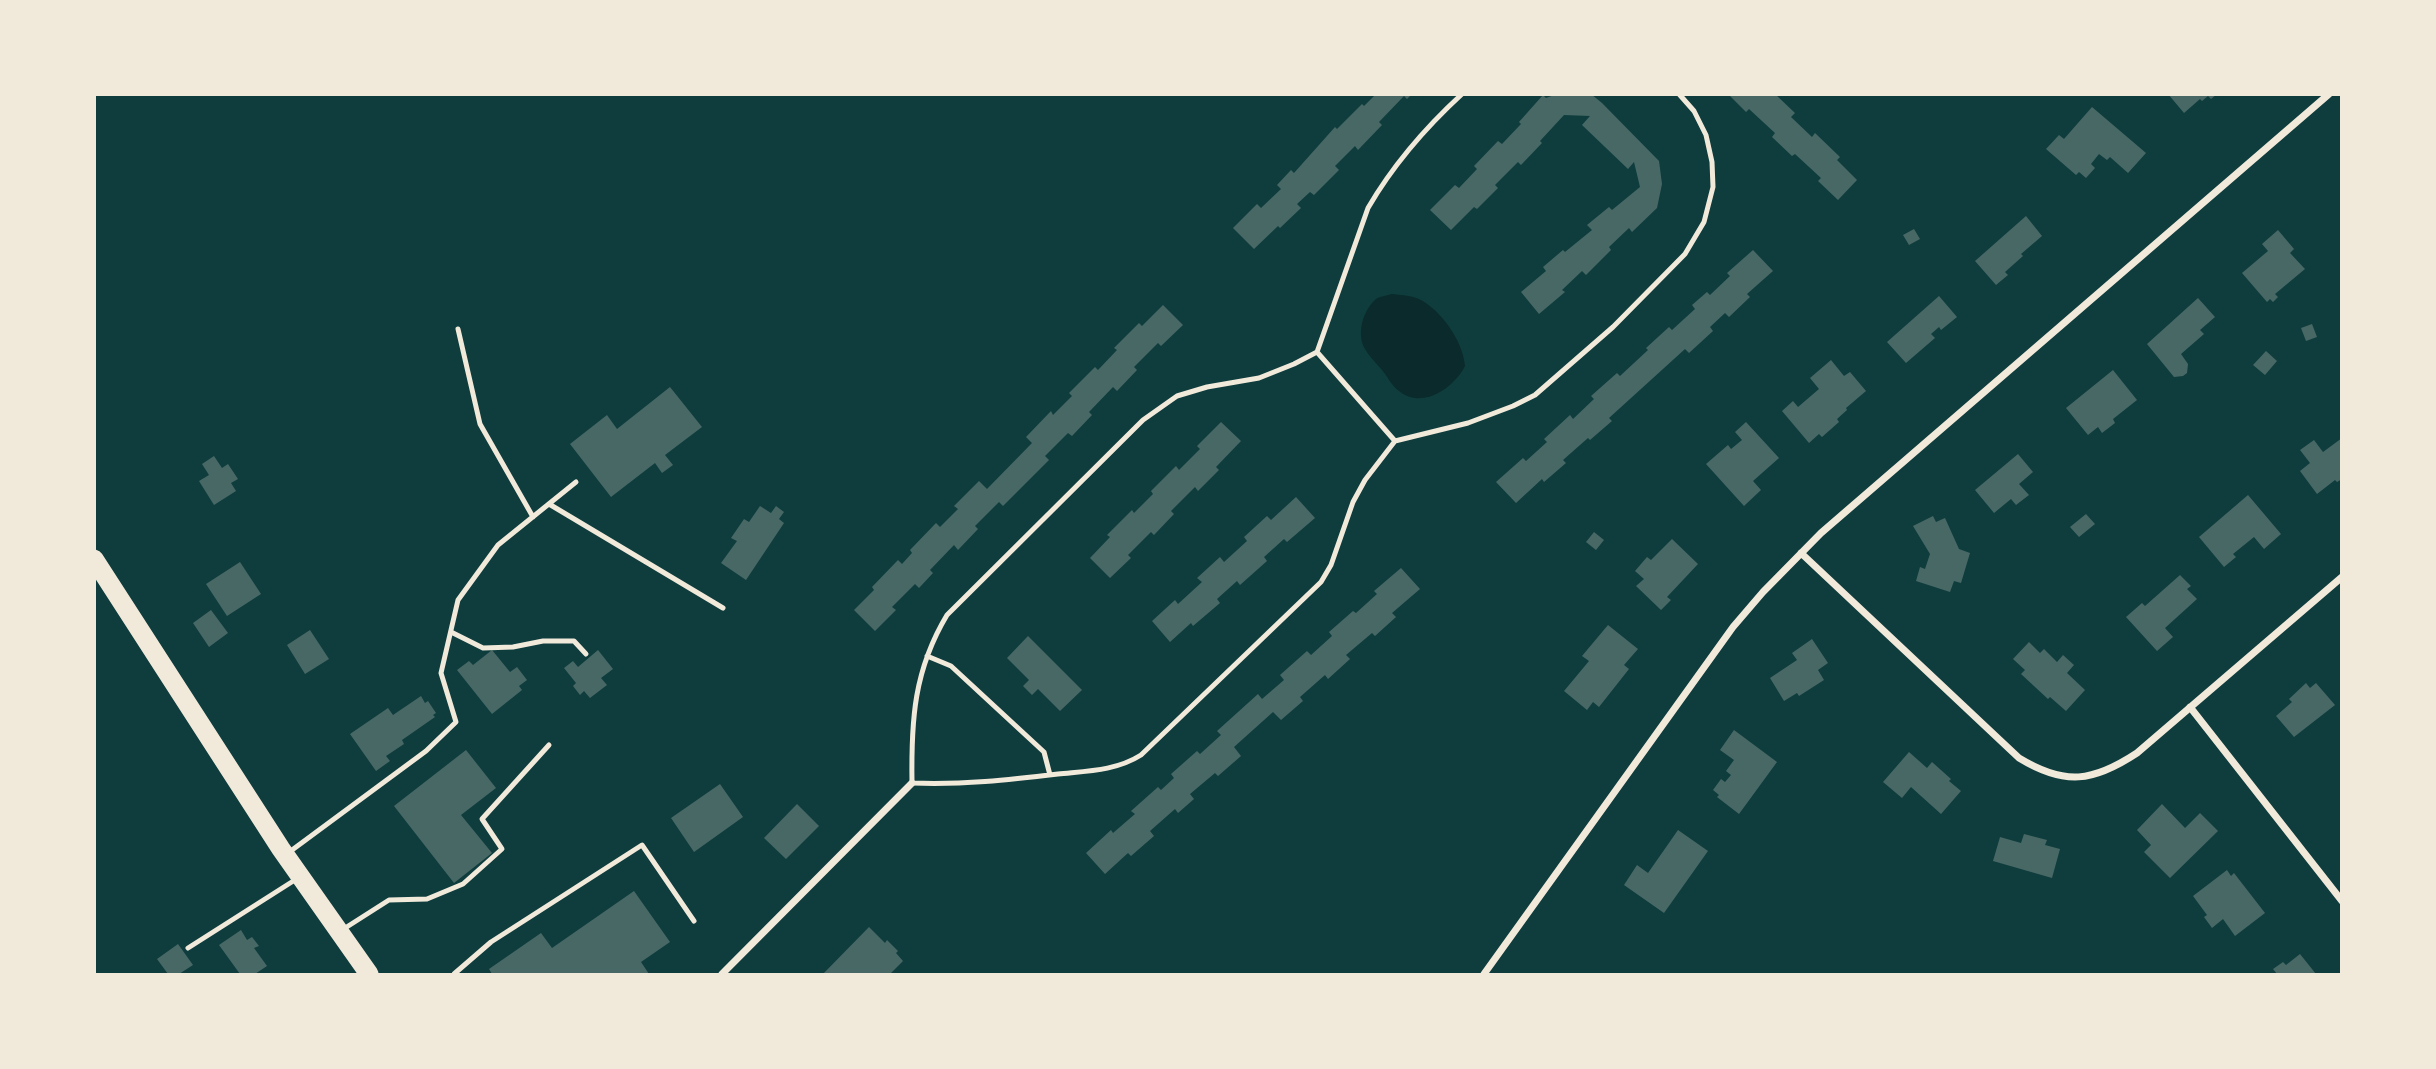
<!DOCTYPE html>
<style>
body{margin:0}
#map{position:relative;width:2436px;height:1069px;overflow:hidden;background:#0f3d3e;font-family:Karla,sans-serif}
canvas{display:block}
.frame{position:absolute;inset:0;border:96px solid #f1e9da;pointer-events:none}
</style>
<div id="map">
<canvas width="2436" height="1069"></canvas>
<div class="frame"></div>
</div>
<script>
const g = document.querySelector('canvas').getContext('2d');
g.lineJoin = 'round';
function fillPath(path, color) {
  g.fillStyle = color;
  g.fill(path, 'evenodd');
}
function stroke(path, color, width, dash) {
  g.strokeStyle = color;
  g.lineWidth = width;
  g.lineCap = dash ? 'butt' : 'round';
  g.setLineDash(dash || []);
  g.stroke(path);
}
const water = new Path2D(`
 M 1391,294 C 1401,295 1410,295 1419,299 C 1441,310 1463,341 1465,366 C 1454,388 1422,410 1399,391 C 1392,386 1387,376 1382,370 C 1376,363 1369,356 1365,349 C 1356,334 1363,310 1376,299 C 1380,296 1386,296 1391,294 Z`);
const building = new Path2D(`
 M 1376,94 L 1412,94 L 1407,99 L 1404,96 L 1379,122 L 1382,125 L 1358,150 L 1355,146 L 1335,166 L 1339,170 L 1314,195 L 1310,192 L 1297,204 L 1301,208 L 1280,228 L 1278,226 L 1254,249 L 1233,228 L 1257,204 L 1261,208 L 1281,189 L 1277,185 L 1291,170 L 1294,173 L 1335,127 L 1337,129 L 1362,104 L 1364,106 Z
 M 1557,94 L 1591,94 L 1602,103 L 1659,161 L 1662,184 L 1657,208 L 1632,232 L 1629,228 L 1609,247 L 1611,250 L 1586,275 L 1582,271 L 1562,290 L 1565,292 L 1539,314 L 1521,292 L 1546,271 L 1543,267 L 1563,250 L 1565,252 L 1592,230 L 1587,225 L 1609,207 L 1612,210 L 1640,187 L 1634,162 L 1628,169 L 1582,125 L 1590,116 L 1564,115 L 1540,141 L 1542,143 L 1521,165 L 1518,162 L 1495,185 L 1498,188 L 1477,209 L 1474,207 L 1451,230 L 1430,210 L 1455,185 L 1459,188 L 1477,169 L 1474,166 L 1498,141 L 1502,144 L 1521,124 L 1519,122 L 1543,95 L 1546,98 Z
 M 1728,94 L 1775,94 L 1795,113 L 1791,117 L 1812,137 L 1815,133 L 1840,157 L 1837,160 L 1857,180 L 1838,200 L 1818,181 L 1821,178 L 1795,154 L 1792,156 L 1772,137 L 1775,133 L 1749,109 L 1746,112 Z
 M 2168,94 L 2217,94 L 2211,99 L 2208,96 L 2202,101 L 2200,99 L 2184,113 Z
 M 2092,107 L 2146,153 L 2128,173 L 2110,157 L 2107,160 L 2099,154 L 2091,164 L 2095,168 L 2086,178 L 2079,172 L 2076,175 L 2046,149 L 2059,135 L 2064,139 Z
 M 2026,216 L 2042,236 L 2021,254 L 2023,256 L 2005,272 L 2008,275 L 1996,285 L 1975,261 Z
 M 1914,229 L 1920,239 L 1909,245 L 1903,235 Z
 M 2278,230 L 2294,249 L 2290,253 L 2305,269 L 2275,294 L 2278,297 L 2273,302 L 2270,299 L 2267,302 L 2242,273 L 2268,251 L 2262,244 Z
 M 1753,250 L 1773,271 L 1747,294 L 1750,297 L 1729,317 L 1725,313 L 1710,327 L 1713,331 L 1689,353 L 1685,349 L 1609,418 L 1612,421 L 1590,440 L 1588,438 L 1563,460 L 1566,463 L 1544,482 L 1542,479 L 1516,503 L 1496,482 L 1523,458 L 1526,461 L 1547,442 L 1544,439 L 1570,415 L 1573,419 L 1594,399 L 1591,396 L 1617,373 L 1620,376 L 1648,350 L 1646,348 L 1669,327 L 1672,330 L 1695,309 L 1692,305 L 1707,292 L 1710,295 L 1730,276 L 1727,273 Z
 M 1939,296 L 1957,317 L 1941,330 L 1939,327 L 1931,334 L 1935,338 L 1906,363 L 1887,342 Z
 M 2198,298 L 2215,317 L 2200,330 L 2204,334 L 2181,354 L 2188,364 L 2187,373 L 2183,376 L 2174,377 L 2147,344 Z
 M 1163,305 L 1183,325 L 1161,346 L 1158,343 L 1134,367 L 1137,370 L 1117,391 L 1113,387 L 1089,412 L 1092,415 L 1072,436 L 1068,433 L 1045,456 L 1049,460 L 1003,506 L 999,502 L 975,526 L 978,529 L 958,550 L 954,545 L 930,570 L 933,573 L 919,588 L 915,584 L 892,607 L 896,610 L 875,631 L 854,610 L 874,590 L 872,587 L 898,560 L 902,564 L 912,553 L 910,550 L 936,523 L 940,527 L 958,509 L 954,506 L 979,481 L 987,489 L 1032,443 L 1026,437 L 1051,411 L 1053,415 L 1072,396 L 1069,393 L 1095,367 L 1098,370 L 1117,350 L 1114,348 L 1139,323 L 1142,326 Z
 M 2312,324 L 2317,337 L 2306,341 L 2301,328 Z
 M 2266,351 L 2277,361 L 2265,375 L 2253,365 Z
 M 1831,360 L 1844,376 L 1850,372 L 1866,391 L 1846,408 L 1847,410 L 1837,419 L 1839,422 L 1822,437 L 1819,434 L 1809,443 L 1782,411 L 1793,401 L 1798,407 L 1819,389 L 1810,378 Z
 M 2113,370 L 2137,400 L 2113,419 L 2115,423 L 2102,433 L 2098,427 L 2088,435 L 2066,408 Z
 M 670,387 L 702,427 L 665,455 L 673,465 L 662,473 L 655,463 L 611,497 L 570,444 L 607,415 L 617,429 Z
 M 1221,422 L 1241,441 L 1216,467 L 1219,470 L 1198,491 L 1195,487 L 1171,511 L 1174,514 L 1154,535 L 1151,532 L 1128,555 L 1131,558 L 1110,578 L 1090,558 L 1110,537 L 1107,535 L 1132,510 L 1134,513 L 1153,494 L 1151,491 L 1176,466 L 1179,470 L 1200,449 L 1197,446 Z
 M 1746,422 L 1779,458 L 1753,481 L 1761,490 L 1744,506 L 1706,464 L 1728,445 L 1731,449 L 1742,440 L 1735,432 Z
 M 2342,438 L 2342,479 L 2337,482 L 2335,480 L 2317,494 L 2300,471 L 2310,463 L 2300,450 L 2314,440 L 2323,452 Z
 M 2018,454 L 2033,472 L 2019,484 L 2029,495 L 2016,505 L 2011,499 L 1994,513 L 1975,490 Z
 M 214,456 L 222,468 L 228,464 L 238,479 L 231,483 L 236,491 L 214,505 L 199,481 L 209,475 L 202,464 Z
 M 2248,495 L 2281,534 L 2264,549 L 2254,537 L 2233,554 L 2236,557 L 2224,567 L 2199,537 Z
 M 1296,497 L 1315,518 L 1287,542 L 1284,539 L 1264,557 L 1267,561 L 1240,585 L 1237,581 L 1217,599 L 1220,603 L 1193,626 L 1191,623 L 1170,642 L 1152,621 L 1175,600 L 1178,604 L 1202,582 L 1197,578 L 1220,557 L 1224,562 L 1247,541 L 1244,537 L 1267,516 L 1271,520 Z
 M 760,506 L 771,513 L 776,506 L 784,512 L 779,519 L 784,523 L 746,580 L 721,563 L 737,541 L 731,538 L 744,519 L 749,522 Z
 M 2086,514 L 2095,524 L 2079,537 L 2070,527 Z
 M 1933,516 L 1936,522 L 1945,518 L 1959,549 L 1970,553 L 1961,583 L 1954,581 L 1950,592 L 1916,581 L 1920,567 L 1925,569 L 1930,554 L 1913,526 Z
 M 1594,532 L 1604,540 L 1596,550 L 1586,542 Z
 M 1672,539 L 1698,564 L 1667,597 L 1671,600 L 1661,610 L 1636,586 L 1644,579 L 1635,571 L 1647,557 L 1651,560 Z
 M 240,562 L 261,594 L 227,616 L 206,584 Z
 M 1401,568 L 1420,589 L 1392,613 L 1396,617 L 1375,636 L 1372,633 L 1346,655 L 1350,659 L 1328,679 L 1325,675 L 1300,697 L 1303,701 L 1281,720 L 1273,712 L 1234,747 L 1241,756 L 1218,776 L 1215,773 L 1190,794 L 1194,799 L 1178,813 L 1175,809 L 1150,831 L 1154,836 L 1131,856 L 1128,853 L 1105,874 L 1086,853 L 1111,830 L 1113,833 L 1135,814 L 1131,811 L 1158,787 L 1161,790 L 1174,778 L 1171,774 L 1197,751 L 1200,754 L 1221,735 L 1217,731 L 1258,694 L 1262,699 L 1284,680 L 1280,675 L 1307,651 L 1311,655 L 1332,636 L 1329,632 L 1353,611 L 1356,613 L 1377,594 L 1374,591 Z
 M 2180,575 L 2191,586 L 2187,589 L 2197,599 L 2165,628 L 2173,637 L 2157,651 L 2126,617 L 2142,603 L 2145,606 Z
 M 211,610 L 228,633 L 209,647 L 193,623 Z
 M 1608,625 L 1638,649 L 1624,665 L 1629,669 L 1599,707 L 1593,702 L 1587,710 L 1564,691 L 1589,661 L 1582,656 Z
 M 310,630 L 329,659 L 305,674 L 287,645 Z
 M 1028,636 L 1082,690 L 1060,711 L 1038,689 L 1032,695 L 1023,686 L 1029,680 L 1007,658 Z
 M 1812,639 L 1828,663 L 1818,670 L 1824,680 L 1799,696 L 1797,693 L 1784,701 L 1770,678 L 1797,660 L 1792,653 Z
 M 2029,642 L 2040,653 L 2044,649 L 2057,662 L 2063,655 L 2074,665 L 2067,673 L 2085,690 L 2066,711 L 2050,697 L 2048,699 L 2021,674 L 2025,670 L 2013,659 Z
 M 492,650 L 510,672 L 517,667 L 527,680 L 519,686 L 522,690 L 492,714 L 457,670 L 469,661 L 473,665 Z
 M 598,650 L 613,669 L 601,678 L 607,685 L 590,698 L 584,691 L 580,695 L 573,686 L 576,683 L 564,668 L 573,661 L 578,667 Z
 M 2306,683 L 2310,688 L 2316,683 L 2335,705 L 2294,737 L 2276,716 L 2292,702 L 2289,699 Z
 M 421,696 L 425,703 L 428,701 L 436,713 L 433,715 L 435,717 L 402,740 L 404,744 L 386,756 L 390,761 L 376,771 L 350,734 L 388,708 L 393,715 Z
 M 1734,730 L 1777,762 L 1739,814 L 1717,797 L 1719,795 L 1713,790 L 1721,779 L 1725,782 L 1731,775 L 1726,771 L 1734,760 L 1720,750 Z
 M 466,750 L 496,788 L 461,815 L 492,853 L 454,883 L 394,806 Z
 M 1909,752 L 1927,768 L 1932,762 L 1951,779 L 1949,781 L 1961,791 L 1941,814 L 1911,787 L 1902,798 L 1883,782 Z
 M 720,784 L 743,817 L 694,852 L 671,818 Z
 M 797,804 L 819,826 L 786,859 L 764,838 Z
 M 2162,804 L 2185,828 L 2200,813 L 2218,831 L 2170,878 L 2144,852 L 2151,845 L 2137,830 Z
 M 1678,830 L 1708,851 L 1664,913 L 1624,885 L 1637,865 L 1648,873 Z
 M 2024,834 L 2047,840 L 2045,845 L 2060,849 L 2052,878 L 1993,861 L 2000,837 L 2021,843 Z
 M 2227,870 L 2231,876 L 2234,873 L 2265,913 L 2235,936 L 2223,919 L 2212,928 L 2204,917 L 2207,915 L 2193,896 Z
 M 634,891 L 670,942 L 641,962 L 649,974 L 492,974 L 489,969 L 541,933 L 552,948 Z
 M 869,927 L 885,943 L 887,940 L 898,951 L 896,953 L 903,961 L 890,974 L 823,974 Z
 M 241,930 L 247,940 L 252,937 L 259,946 L 254,948 L 267,966 L 255,974 L 240,974 L 219,945 Z
 M 178,944 L 193,965 L 179,974 L 168,974 L 157,959 Z
 M 2300,954 L 2316,974 L 2277,974 L 2273,969 L 2283,962 L 2286,965 Z`);
const service = new Path2D(`
 M 1462,94 C 1425,128 1393,165 1368,208 L 1317,352 L 1294,364 L 1259,378 L 1207,387 L 1177,396 L 1143,420 L 947,615 C 914,670 911,720 912,783 C 961,785 1009,780 1058,774 C 1086,771 1116,771 1141,755 L 1321,582 L 1331,565 L 1353,502 L 1365,480 L 1395,441 L 1468,423 L 1513,406 L 1535,395 L 1613,327 L 1685,254 L 1704,222 L 1713,187 L 1712,162 L 1706,135 L 1694,111 L 1679,94
 M 458,329 L 480,424 L 533,517
 M 1317,352 L 1395,441
 M 549,504 L 723,608
 M 451,632 L 483,648 L 513,647 L 543,641 L 574,641 L 586,654
 M 927,656 L 951,666 L 1044,752 L 1050,775
 M 288,853 L 426,751 L 456,722 L 441,673 L 458,600 L 498,545 L 576,482
 M 342,930 L 389,900 L 427,899 L 463,884 L 502,849 L 482,819 L 549,745
 M 188,948 L 298,878
 M 454,974 L 491,942 L 642,845 L 694,921`);
const minor = new Path2D(`
 M 1801,553 L 2019,758 C 2065,786 2093,782 2137,753 L 2342,577
 M 2190,707 L 2342,901
 M 722,974 L 912,783
 M 1484,974 L 1733,627 L 1763,592 L 1821,533 L 2329,94`);
const trunk = new Path2D(`
 M 94,559 L 281,849 L 369,974`);
fillPath(water, '#0a2a2b');
fillPath(building, '#486865');
stroke(service, '#f1e9da', 5);
stroke(minor, '#f1e9da', 7);
stroke(trunk, '#f1e9da', 19);
</script>
